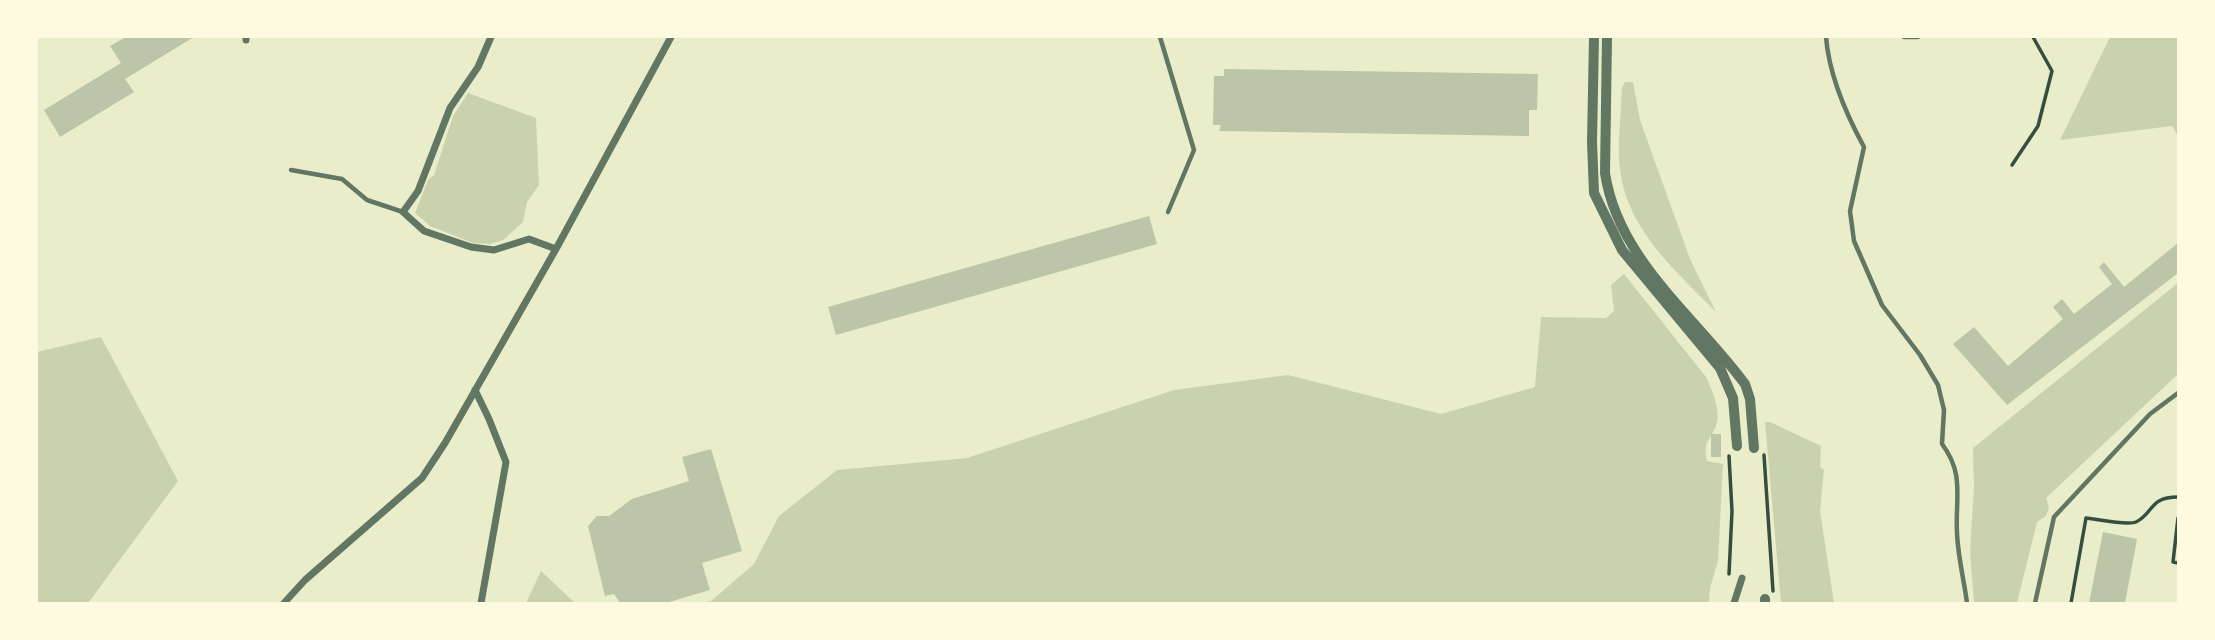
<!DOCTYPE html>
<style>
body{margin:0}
#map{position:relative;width:2215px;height:640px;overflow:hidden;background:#e9edc9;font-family:Inter,sans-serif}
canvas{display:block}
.frame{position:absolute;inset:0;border:38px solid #fefae0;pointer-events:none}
</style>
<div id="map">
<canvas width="2215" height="640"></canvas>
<div class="frame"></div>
</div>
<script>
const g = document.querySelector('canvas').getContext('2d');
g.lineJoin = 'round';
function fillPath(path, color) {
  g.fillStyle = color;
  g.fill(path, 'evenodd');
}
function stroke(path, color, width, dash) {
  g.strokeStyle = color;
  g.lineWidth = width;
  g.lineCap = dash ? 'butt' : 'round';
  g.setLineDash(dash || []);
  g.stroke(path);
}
const green = new Path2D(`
 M 2110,37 L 2178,37 L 2178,136 L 2172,126 L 2060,140 Z
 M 1625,82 L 1633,82 L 1640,120 L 1690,259 L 1716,312 C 1676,271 1628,231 1620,170 C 1617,144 1621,115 1622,88 Z
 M 468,93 L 536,118 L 539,185 L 527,202 L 523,222 L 503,240 L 490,244 L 473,243 L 430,226 L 415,213 L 428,180 L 434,175 L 453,116 Z
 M 1624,274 L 1706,377 C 1712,390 1720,408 1717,422 C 1713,439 1702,439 1707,461 L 1723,464 L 1718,561 L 1710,588 L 1709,603 L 701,603 L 711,601 L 754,564 L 779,516 L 837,470 L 967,458 L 1174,390 L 1288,375 L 1441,414 L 1535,387 L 1541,317 L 1606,318 L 1614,311 L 1611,285 Z
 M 2178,283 L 2178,374 L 2046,498 L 2049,507 L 2046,516 L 2037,522 L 2017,603 L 1974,603 L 1970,551 L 1974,487 L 1973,448 Z
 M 101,337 L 178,481 L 88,603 L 37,603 L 37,352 Z
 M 1765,422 L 1770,422 L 1821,446 L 1820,467 L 1824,470 L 1820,511 L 1834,603 L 1781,603 Z
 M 541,571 L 575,603 L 526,603 Z`);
const building = new Path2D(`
 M 126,37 L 194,37 L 125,79 L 134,92 L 60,137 L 44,110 L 121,63 L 110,46 Z
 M 1224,69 L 1538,74 L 1537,110 L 1529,110 L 1529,136 L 1219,131 L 1221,125 L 1213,125 L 1214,76 L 1224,76 Z
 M 1149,216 L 1157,244 L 836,335 L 828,307 Z
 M 2178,243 L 2178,273 L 2007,405 L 1953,344 L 1974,327 L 2008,366 L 2063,319 L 2053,307 L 2062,299 L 2074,314 L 2112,284 L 2099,267 L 2104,262 L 2124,287 Z
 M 1711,434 L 1721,434 L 1721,457 L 1711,457 Z
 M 711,449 L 742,551 L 702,563 L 710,590 L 666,603 L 620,603 L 614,594 L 605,596 L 588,526 L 597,516 L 609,516 L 632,499 L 689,481 L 682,457 Z
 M 2103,532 L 2137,539 L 2125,603 L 2089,603 Z`);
const path = new Path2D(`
 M 2012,165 L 2038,126 L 2052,71 L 2033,37
 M 1764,455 L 1773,591
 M 2178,518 L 2173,562 L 2178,563
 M 1729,574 L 1732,511 L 1729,456
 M 2071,603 L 2086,518 C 2098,519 2126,526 2136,522 C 2154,513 2149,497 2178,497`);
const service = new Path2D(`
 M 1160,37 L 1194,150 L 1168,212
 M 1826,37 C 1829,75 1846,114 1864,147 L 1850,211 L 1854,241 L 1882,305 L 1920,355 L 1938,385 L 1944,410 L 1942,444 C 1965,474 1955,499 1957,533 C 1958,557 1964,580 1967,603
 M 1904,37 L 1918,37
 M 291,170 L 342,179 L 367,200 L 403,212
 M 2035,603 L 2054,517 L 2150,414 L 2178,393`);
const minor = new Path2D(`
 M 491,37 L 478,67 L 450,108 L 418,191 L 403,212 L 424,231 L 471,247 L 494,250 L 529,239 L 556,249
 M 246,40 L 246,37
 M 475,390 L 489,419 L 506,462 L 481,603
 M 284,603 L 305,580 L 422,478 L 445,443 L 556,249 L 671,37
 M 1734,603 L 1742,578`);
const tertiary = new Path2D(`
 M 1594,37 L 1592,142 L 1594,193 L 1622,250 L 1720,368 L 1733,398 L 1737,446
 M 1607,37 L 1605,173 C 1618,260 1695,316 1745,384 L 1750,399 L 1754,448
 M 1765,599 L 1765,603`);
fillPath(green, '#cad2ad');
fillPath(building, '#bcc5a7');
stroke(path, '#344e41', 3.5);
stroke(service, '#617663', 4.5);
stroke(minor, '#617663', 7);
stroke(tertiary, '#617663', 10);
</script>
